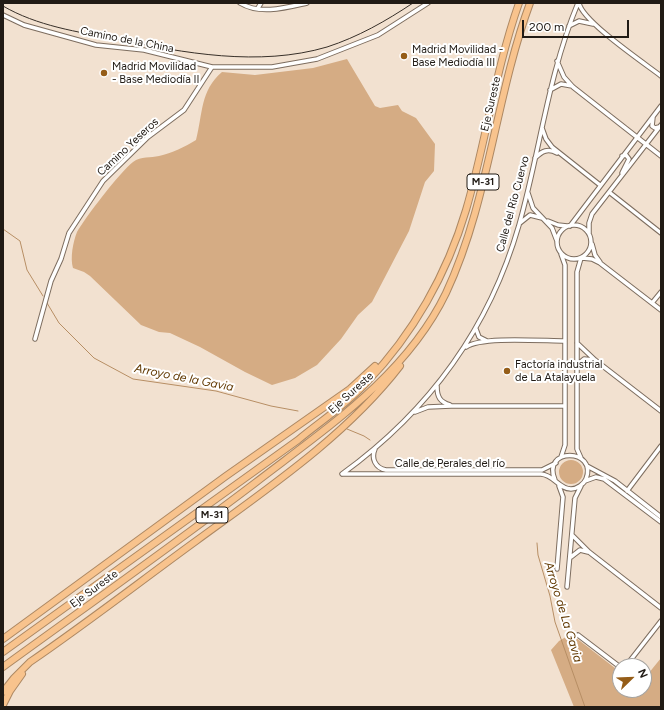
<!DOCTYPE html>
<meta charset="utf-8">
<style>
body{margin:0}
#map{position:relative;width:664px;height:710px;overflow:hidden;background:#f2e1d0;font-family:Figtree,sans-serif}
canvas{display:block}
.frame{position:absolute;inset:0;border:4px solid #211b15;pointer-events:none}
.north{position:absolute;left:612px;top:658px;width:40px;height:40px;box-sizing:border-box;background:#fff;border:1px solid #a6a4a1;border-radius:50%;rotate:67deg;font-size:11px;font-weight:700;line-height:16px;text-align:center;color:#211b15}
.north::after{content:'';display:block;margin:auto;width:14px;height:18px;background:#955d18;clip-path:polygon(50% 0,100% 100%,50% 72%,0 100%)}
.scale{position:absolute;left:522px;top:20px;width:107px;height:18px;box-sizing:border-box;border:2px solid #211b15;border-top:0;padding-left:5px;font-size:12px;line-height:14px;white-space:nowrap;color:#211b15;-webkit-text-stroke:3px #fff;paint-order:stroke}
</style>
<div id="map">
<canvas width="664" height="710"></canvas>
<div class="frame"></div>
<div class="north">N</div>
<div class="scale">200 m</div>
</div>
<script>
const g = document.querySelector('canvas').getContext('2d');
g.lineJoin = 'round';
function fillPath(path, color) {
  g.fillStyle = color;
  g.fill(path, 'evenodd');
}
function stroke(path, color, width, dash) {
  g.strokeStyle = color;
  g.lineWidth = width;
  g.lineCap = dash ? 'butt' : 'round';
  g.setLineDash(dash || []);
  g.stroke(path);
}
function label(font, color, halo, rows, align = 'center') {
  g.font = font + ' Figtree,sans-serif';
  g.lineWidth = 4;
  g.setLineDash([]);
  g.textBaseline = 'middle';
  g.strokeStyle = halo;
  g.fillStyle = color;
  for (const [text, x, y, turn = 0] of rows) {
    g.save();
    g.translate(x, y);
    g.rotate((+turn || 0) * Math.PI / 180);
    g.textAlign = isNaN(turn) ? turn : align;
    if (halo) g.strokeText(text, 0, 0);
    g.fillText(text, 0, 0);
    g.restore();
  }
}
const green = new Path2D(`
 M 347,59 L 375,106 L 380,108 L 398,105 L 402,111 L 416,118 L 435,144 L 434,171 L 425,182 L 409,231 L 372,302 L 358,315 L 341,339 L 317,365 L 295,378 L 272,385 L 245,372 L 200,347 L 170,333 L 159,332 L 141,325 L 90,276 L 84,272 L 73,268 C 70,258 73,242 77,232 C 85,218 120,172 133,162 C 141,156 151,158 159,156 C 172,153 185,147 196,140 C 203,113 200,91 222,72 L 255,75 L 313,68 Z
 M559 472a12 12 0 1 1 24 0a12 12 0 1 1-24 0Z
 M 571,634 L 620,672 L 620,690 L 644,690 L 644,679 L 661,658 L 661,707 L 574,707 L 551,650 L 559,641 Z`);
const stream = new Path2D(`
 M 3,229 L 20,241 L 27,270 L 43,296
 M 47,303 L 59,323 L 94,358 L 133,379 L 216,391 L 271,406 L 298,411
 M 347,429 L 364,436 L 370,440
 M 537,543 L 538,555 L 550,596 L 555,622 L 585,707`);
const minor = new Path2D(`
 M 240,3 C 260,15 285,8 307,3
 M 579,3 C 582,21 644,63 661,76
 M 258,8 L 261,3
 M 3,15 L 24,25 L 96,45 L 144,50 L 212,67 L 272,67 L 317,59 L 378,35 L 428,3
 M 569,26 L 579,21 L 593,24
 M 557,61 L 564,77 L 573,87 L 661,156
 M 550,90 L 561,84 L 572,86
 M 653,117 L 652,126 L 655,128 L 659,127
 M 542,128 L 546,139 L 552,147 L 600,185
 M 535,158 C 542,151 548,148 557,153
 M 622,173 L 629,159 L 626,155 L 622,156
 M 609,192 L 661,233
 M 528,193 L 533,208 L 552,228 L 557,241
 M 548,221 L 558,225 L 567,226
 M 520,223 L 530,215 L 542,218
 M557 242a17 17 0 1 1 34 0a17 17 0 1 1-34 0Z
 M 570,226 L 661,106
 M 589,233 L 589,223 L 592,214 L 661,125
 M 592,244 L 595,255 L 600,262
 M 581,258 L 577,272 L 577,449 L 581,458
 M 582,258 L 592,259 L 600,263 L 661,310
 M 652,303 L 661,292
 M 476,329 L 479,337 L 487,341
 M 35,339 L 51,281 L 61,259 L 69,233 L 103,181 L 148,137 L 184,110 L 212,67
 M 577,343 L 595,360 L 661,411
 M 466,347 C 481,336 543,341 565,341
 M 577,365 L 584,359 L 594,360
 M 437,386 C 437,397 440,402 450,405
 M 415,412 L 428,407 L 451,406 L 565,406
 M 375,449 C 371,458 375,468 386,470 L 542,470 L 556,463
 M 561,457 L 565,445 L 565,265 L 561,254
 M 587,466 L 615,481 L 661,517
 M 342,474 C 429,411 489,329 519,225 C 540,151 548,75 578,3
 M 343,474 L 541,474 C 554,475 559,489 571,489 C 577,489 584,484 586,479 C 598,448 541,447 555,480
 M 585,481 L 596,477 L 604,479 L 661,522
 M 627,491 L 661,446
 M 572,535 L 589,552 L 661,608
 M 571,557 L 580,550 L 588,552
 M 557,569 L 563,497 L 559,486
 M 567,587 L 575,498 L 581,486
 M 578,635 L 620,667
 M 623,666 L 629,662 L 661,621`);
const motorway = new Path2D(`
 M 3,639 L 226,476 L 350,389 L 375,366
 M 3,652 L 298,440 C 321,421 347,404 367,382 C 413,334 447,274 466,210 C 486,142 495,71 519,3
 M 3,667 C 87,606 172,546 255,483 C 325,429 406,376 446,293 C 489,201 495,98 530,3
 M 3,692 L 14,678 L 30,662 C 87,623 141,581 196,541 C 267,489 346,436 400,366
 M 3,705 L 10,691 L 22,674`);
const rail = new Path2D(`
 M 3,6 C 37,26 78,32 116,39 C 184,53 259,67 327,47 C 358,37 386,21 413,3`);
const markers = [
 [404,56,4,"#955d18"],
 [104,73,4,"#955d18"],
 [507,371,4,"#955d18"]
];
const shields = [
 [483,182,32],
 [212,515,32]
];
const shieldNames = [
 ["M-31",483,182],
 ["M-31",212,515]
];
const streetNames = [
 ["Camino de la China",127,40,11],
 ["Eje Sureste",491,104,-77],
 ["Camino Yeseros",128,147,-43],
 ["Calle del Río Cuervo",513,204,-75],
 ["Eje Sureste",351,393,-42],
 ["Calle de Perales del río",450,464],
 ["Eje Sureste",94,589,-36]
];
const poiNames = [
 ["Madrid Movilidad -",412,50],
 ["Base Mediodía III",412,63],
 ["Madrid Movilidad",112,67],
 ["- Base Mediodía II",112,80],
 ["Factoría industrial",515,365],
 ["de La Atalayuela",515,378]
];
const waterNames = [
 ["Arroyo de la Gavia",184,378,11],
 ["Arroyo de La Gavia",563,612,73]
];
fillPath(green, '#d5ac84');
stroke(stream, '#b78e64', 1);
stroke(minor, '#7d6d5f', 5.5);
stroke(motorway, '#ad8863', 8);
stroke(minor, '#fff', 3.5);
stroke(motorway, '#f8c38d', 6);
stroke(rail, '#372f28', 1);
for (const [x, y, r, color] of markers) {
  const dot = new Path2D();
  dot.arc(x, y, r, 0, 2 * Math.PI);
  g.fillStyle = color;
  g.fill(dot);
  stroke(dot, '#fff', 1.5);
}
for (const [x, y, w] of shields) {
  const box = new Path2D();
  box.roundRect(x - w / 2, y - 8, w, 16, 3);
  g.fillStyle = '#fff';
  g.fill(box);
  stroke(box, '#211b15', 1);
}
label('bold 10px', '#211b15', null, shieldNames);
label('11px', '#211b15', '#fff', streetNames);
label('11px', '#211b15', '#fff', poiNames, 'left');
label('italic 12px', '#613801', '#fff', waterNames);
</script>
